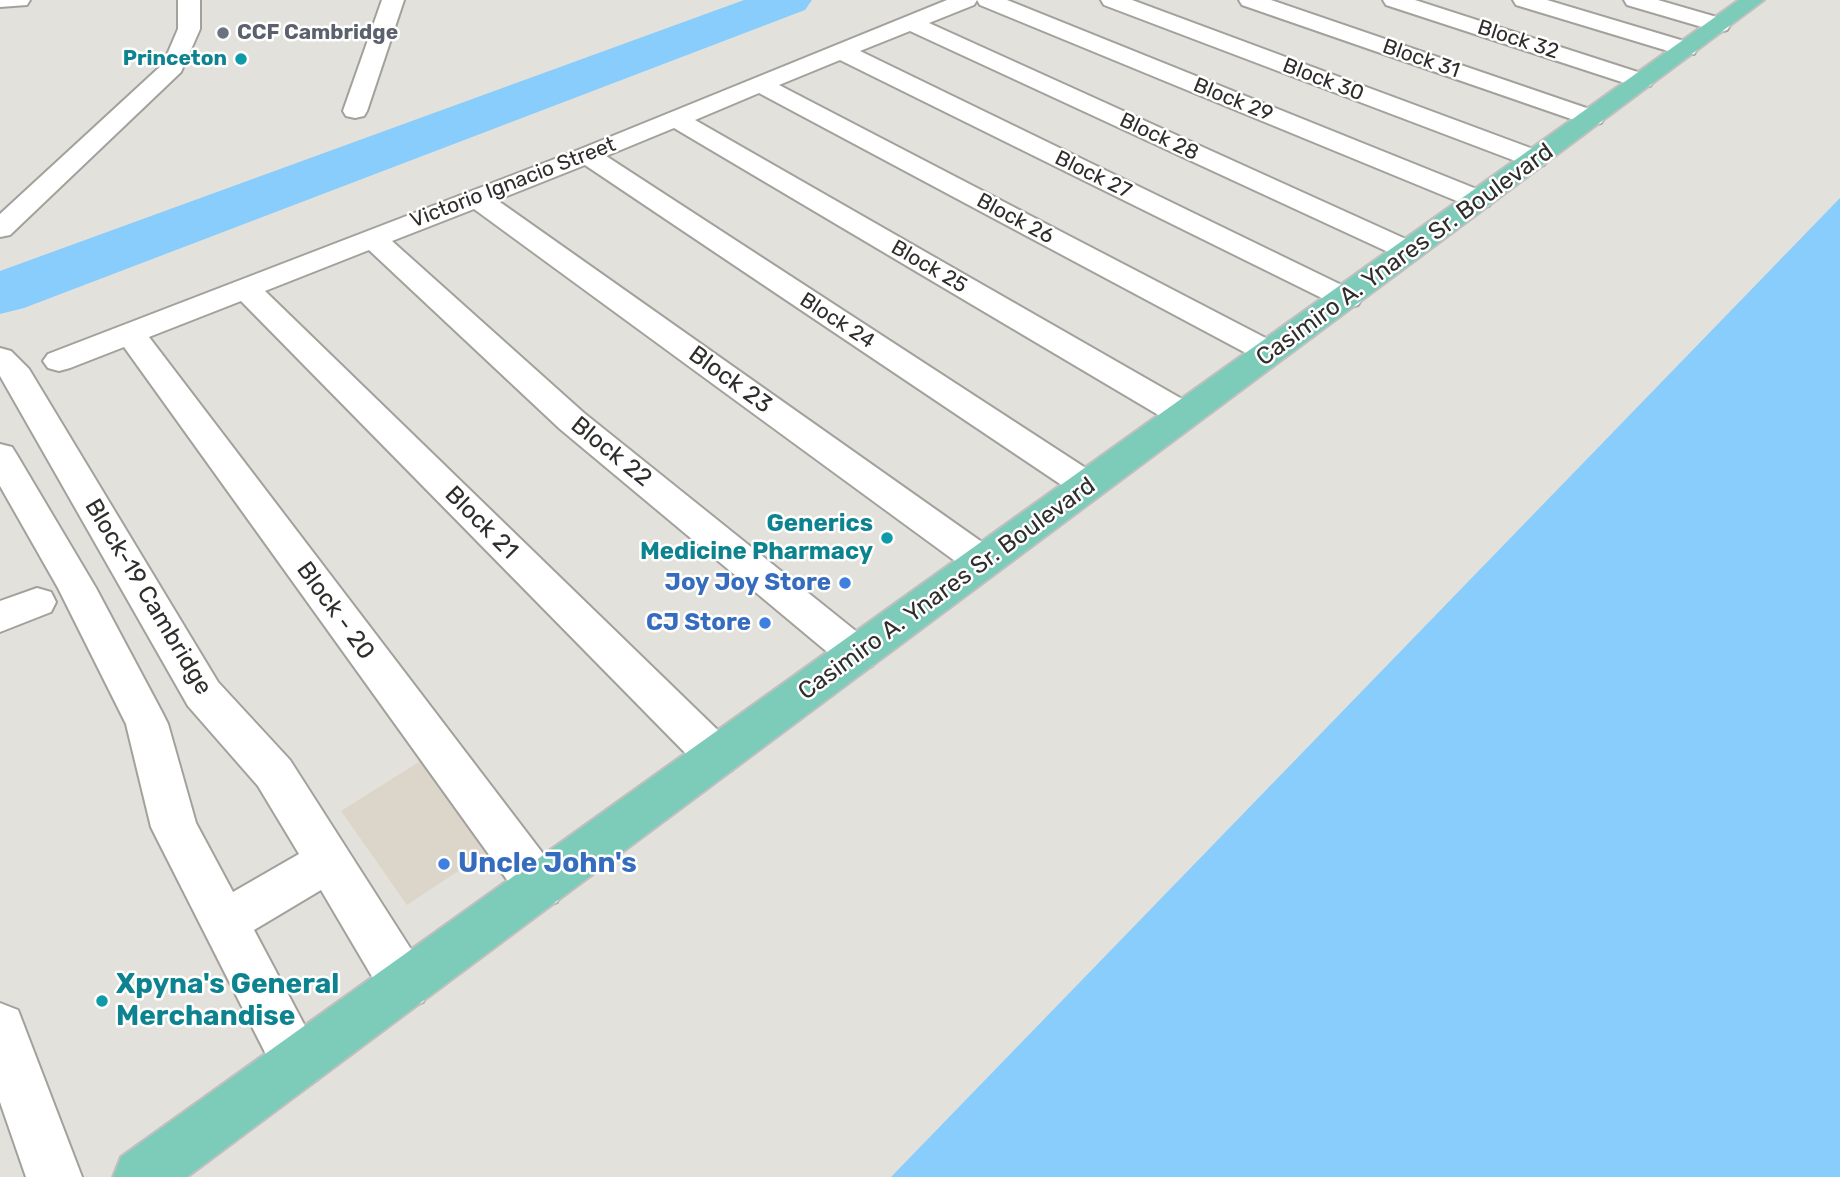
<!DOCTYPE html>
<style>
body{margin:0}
canvas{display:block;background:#e3e1db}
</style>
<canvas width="1840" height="1177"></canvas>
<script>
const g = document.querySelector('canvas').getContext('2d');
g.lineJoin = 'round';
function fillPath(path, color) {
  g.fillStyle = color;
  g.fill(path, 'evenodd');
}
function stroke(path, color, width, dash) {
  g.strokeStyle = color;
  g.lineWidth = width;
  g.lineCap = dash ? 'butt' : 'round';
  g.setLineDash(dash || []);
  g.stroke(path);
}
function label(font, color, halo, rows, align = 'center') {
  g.font = font + ' Rubik,sans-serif';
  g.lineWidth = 5;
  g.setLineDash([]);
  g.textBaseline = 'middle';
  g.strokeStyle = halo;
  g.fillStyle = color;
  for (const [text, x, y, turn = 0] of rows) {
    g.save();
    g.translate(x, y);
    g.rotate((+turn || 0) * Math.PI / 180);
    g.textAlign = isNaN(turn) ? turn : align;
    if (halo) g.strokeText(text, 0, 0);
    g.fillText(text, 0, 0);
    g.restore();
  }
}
const built = new Path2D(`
 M 430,755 L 499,844 L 407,905 L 341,811 Z`);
const water = new Path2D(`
 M 1840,198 L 1840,1177 L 891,1177 Z`);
const river = new Path2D(`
 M 744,0 L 812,0 L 805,10 L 24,308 L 0,314 L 0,271 Z`);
const minor = new Path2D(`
 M 0,0 L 30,0 L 27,5 L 0,7 Z
 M 178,0 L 200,0 L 200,29 L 181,72 L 10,235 L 0,237 L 0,214 L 163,64 L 178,29 Z
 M 382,0 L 404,0 L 367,111 L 364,116 L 355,118 L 346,116 L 343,111 Z
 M 947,0 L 977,0 L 974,5 L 929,23 L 1419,245 L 1423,251 L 1419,257 L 1409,260 L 1399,257 L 910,31 L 860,51 L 1358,293 L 1362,299 L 1358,305 L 1347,308 L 1336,305 L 840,60 L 779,85 L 1281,346 L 1286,353 L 1281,360 L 1270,362 L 1259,360 L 759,93 L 695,120 L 1196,407 L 1201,415 L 1196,423 L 1184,426 L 1172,423 L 674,128 L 606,156 L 1101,478 L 1106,486 L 1101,494 L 1088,498 L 1075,494 L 585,165 L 497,200 L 996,552 L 1002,562 L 996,572 L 983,576 L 970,572 L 474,209 L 392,241 L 584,413 L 872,644 L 878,655 L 872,666 L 858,671 L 844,666 L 560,429 L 369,250 L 265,291 L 732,744 L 739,757 L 732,770 L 717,775 L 702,770 L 241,301 L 149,337 L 557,872 L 564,887 L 557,902 L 540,908 L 523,902 L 124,347 L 70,368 L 59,371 L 48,368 L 43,361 L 48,354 L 578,150 Z
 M 977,0 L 1007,0 L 1489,194 L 1493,200 L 1489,206 L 1479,208 L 1469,206 L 980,5 Z
 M 1101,0 L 1132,0 L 1544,153 L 1548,159 L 1544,165 L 1535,167 L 1526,165 L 1104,5 Z
 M 1239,0 L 1271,0 L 1601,113 L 1604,118 L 1601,123 L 1592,125 L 1583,123 L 1242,5 Z
 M 1383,0 L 1415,0 L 1650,76 L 1654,81 L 1650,86 L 1634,86 L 1386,5 Z
 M 1513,0 L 1547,0 L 1694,44 L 1697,49 L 1694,54 L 1678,54 L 1516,5 Z
 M 1624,0 L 1658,0 L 1727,20 L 1730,25 L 1727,30 L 1719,32 L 1627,5 Z
 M 0,348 L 11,351 L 29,369 L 218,682 L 290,760 L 423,968 L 430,985 L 423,1002 L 405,1009 L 387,1002 L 321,890 L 254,930 L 324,1062 L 317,1080 L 298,1088 L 279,1080 L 158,841 L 151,827 L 126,724 L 58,588 L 0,486 L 0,444 L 12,447 L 17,455 L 96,588 L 162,712 L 168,724 L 196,823 L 233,892 L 299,854 L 258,786 L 188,706 L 0,376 Z
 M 37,588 L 51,592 L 56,602 L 51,612 L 0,632 L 0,601 Z
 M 0,1003 L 18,1010 L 82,1177 L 26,1177 L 0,1102 Z`);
const major = new Path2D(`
 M 1739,0 L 1764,0 L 187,1177 L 113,1177 L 121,1157 Z`);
const markers = [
 [223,33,7,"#6b7280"],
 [241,59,7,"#0f9aa8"],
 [887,538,7,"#0f9aa8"],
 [845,583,7,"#3f7fe0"],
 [765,623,7,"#3f7fe0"],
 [444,864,7,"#3f7fe0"],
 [102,1001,7,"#0f9aa8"]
];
const farWorshipnames = [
 ["CCF Cambridge",237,33]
];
const farStreetnames = [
 ["Block 32",1518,40,18],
 ["Block 31",1421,59,19],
 ["Block 30",1323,80,21],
 ["Block 29",1233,100,22],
 ["Block 28",1159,137,25],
 ["Block 27",1093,175,26],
 ["Victorio Ignacio Street",513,183,-21],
 ["Block 26",1015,219,28],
 ["Block 25",929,267,30],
 ["Block 24",837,321,33]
];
const farCulturenames = [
 ["Princeton",227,59]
];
const streetNames = [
 ["Casimiro A. Ynares Sr. Boulevard",1405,255,-36],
 ["Block 23",730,380,36],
 ["Block 22",611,452,39],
 ["Block 21",481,523,45],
 ["Casimiro A. Ynares Sr. Boulevard",947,589,-36],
 ["Block-19 Cambridge",148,597,59],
 ["Block - 20",335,611,54]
];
const cultureNames = [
 ["Generics",873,524],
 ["Medicine Pharmacy",873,552]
];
const shopNames = [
 ["Joy Joy Store",831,583],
 ["CJ Store",751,623]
];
const nearShopnames = [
 ["Uncle John's",458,864]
];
const nearCulturenames = [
 ["Xpyna's General",116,985],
 ["Merchandise",116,1017]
];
fillPath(built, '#dcd6ca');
fillPath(water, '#89cdfd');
fillPath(river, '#89cdfd');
stroke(minor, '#a3a19c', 4);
stroke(major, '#c1c0c0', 4);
fillPath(minor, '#fff');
fillPath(major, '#7dcbb9');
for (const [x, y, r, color] of markers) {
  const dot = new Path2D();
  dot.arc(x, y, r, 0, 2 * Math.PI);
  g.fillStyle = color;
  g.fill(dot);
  stroke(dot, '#fff', 2.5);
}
label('bold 21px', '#5b616d', '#fff', farWorshipnames, 'left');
label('21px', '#2f2e2c', '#fff', farStreetnames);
label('bold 21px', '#0d838f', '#fff', farCulturenames, 'right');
label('24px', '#2f2e2c', '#fff', streetNames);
label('bold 24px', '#0d838f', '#fff', cultureNames, 'right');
label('bold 24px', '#366cbe', '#fff', shopNames, 'right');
label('bold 28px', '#366cbe', '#fff', nearShopnames, 'left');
label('bold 28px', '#0d838f', '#fff', nearCulturenames, 'left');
</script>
